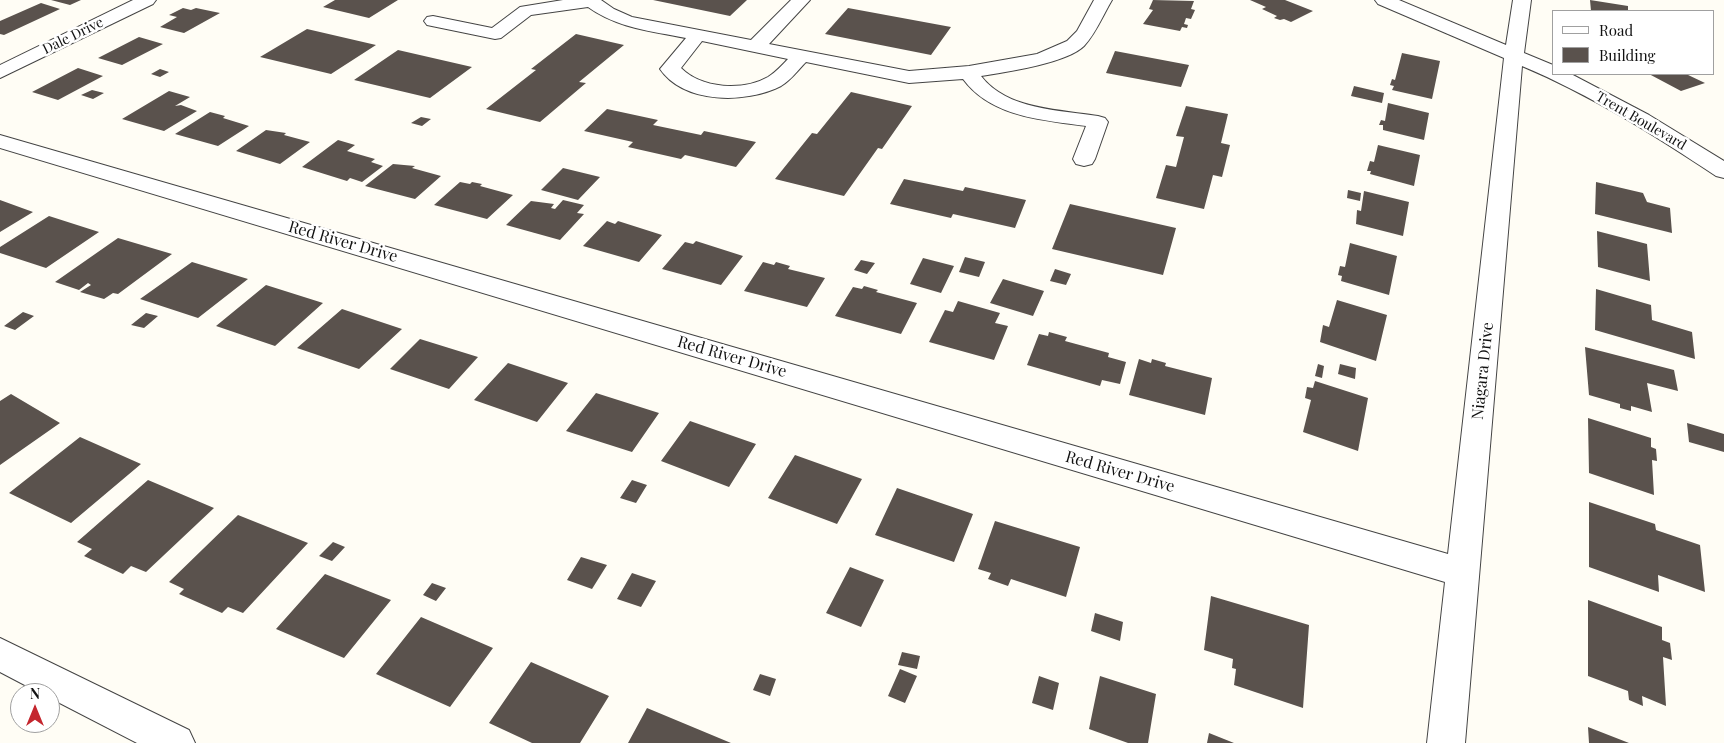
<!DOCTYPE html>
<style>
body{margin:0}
#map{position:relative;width:1724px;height:743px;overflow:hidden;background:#fffdf5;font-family:"Playfair Display",serif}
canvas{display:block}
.legend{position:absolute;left:1552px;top:10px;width:162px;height:65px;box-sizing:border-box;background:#fff;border:1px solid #a0a0a0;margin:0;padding:6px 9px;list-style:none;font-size:15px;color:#111}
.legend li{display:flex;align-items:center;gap:10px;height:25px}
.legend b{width:25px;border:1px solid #a0a0a0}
.north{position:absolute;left:10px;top:683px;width:50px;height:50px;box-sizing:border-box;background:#fff;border:1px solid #a0a0a0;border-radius:50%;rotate:0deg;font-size:14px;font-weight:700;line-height:20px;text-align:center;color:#111}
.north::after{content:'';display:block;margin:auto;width:18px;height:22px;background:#c4262e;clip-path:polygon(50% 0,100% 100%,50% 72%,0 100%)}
</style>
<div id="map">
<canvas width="1724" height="743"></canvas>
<ul class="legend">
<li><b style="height:6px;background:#fff"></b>Road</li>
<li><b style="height:14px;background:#5a524d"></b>Building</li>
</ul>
<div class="north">N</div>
</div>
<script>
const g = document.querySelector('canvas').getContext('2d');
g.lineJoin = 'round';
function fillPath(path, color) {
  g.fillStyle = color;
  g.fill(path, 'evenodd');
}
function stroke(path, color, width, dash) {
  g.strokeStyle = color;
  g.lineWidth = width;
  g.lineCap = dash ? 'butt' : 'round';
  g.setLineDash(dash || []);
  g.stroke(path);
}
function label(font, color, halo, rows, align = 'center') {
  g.font = font + ' "Playfair Display",serif';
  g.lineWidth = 5;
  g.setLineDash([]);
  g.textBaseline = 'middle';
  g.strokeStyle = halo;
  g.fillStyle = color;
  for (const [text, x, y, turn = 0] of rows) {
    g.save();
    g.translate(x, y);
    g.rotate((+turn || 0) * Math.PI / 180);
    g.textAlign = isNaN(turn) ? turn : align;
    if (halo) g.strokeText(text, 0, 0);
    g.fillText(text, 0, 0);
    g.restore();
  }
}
const building = new Path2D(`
 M 51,0 L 81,0 L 70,5 Z
 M 335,0 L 398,0 L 369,18 L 323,7 Z
 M 653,0 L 747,0 L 730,16 Z
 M 1153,0 L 1194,1 L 1191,9 L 1195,10 L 1191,19 L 1186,18 L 1184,24 L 1188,25 L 1187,28 L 1182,27 L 1180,31 L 1143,24 L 1153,10 L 1149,9 Z
 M 1250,0 L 1285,0 L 1313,11 L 1291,22 L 1284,19 L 1280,20 L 1274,18 L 1277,16 L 1262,9 L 1266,7 Z
 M 1590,0 L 1628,6 L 1628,11 L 1591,11 Z
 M 41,3 L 60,9 L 4,35 L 0,34 L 0,21 Z
 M 183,8 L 191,10 L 196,8 L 220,13 L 184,33 L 160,27 L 177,17 L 169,15 Z
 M 848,8 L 951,27 L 931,55 L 825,34 Z
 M 307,29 L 376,45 L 331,74 L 260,57 Z
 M 576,34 L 624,45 L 579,82 L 586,83 L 540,122 L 486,109 L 536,70 L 531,69 Z
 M 139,37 L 163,44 L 122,65 L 98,58 Z
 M 398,50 L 472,67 L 430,98 L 354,80 Z
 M 1115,51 L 1189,65 L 1181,87 L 1106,73 Z
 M 1402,53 L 1440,61 L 1432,99 L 1392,90 L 1394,86 L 1390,85 L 1392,79 L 1395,80 Z
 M 78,68 L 103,76 L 58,100 L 32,92 Z
 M 160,69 L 169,72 L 160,77 L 151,74 Z
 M 1649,74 L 1686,74 L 1705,83 L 1681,91 Z
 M 1354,86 L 1384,93 L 1382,103 L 1351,96 Z
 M 92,90 L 104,93 L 93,99 L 81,95 Z
 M 169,91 L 190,97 L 175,106 L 181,105 L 197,111 L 164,131 L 122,119 Z
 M 851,92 L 912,106 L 882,149 L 878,148 L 844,196 L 775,179 L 812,133 L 817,134 Z
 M 1388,103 L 1429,113 L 1424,140 L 1383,130 L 1383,125 L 1379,125 L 1381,120 L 1385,121 Z
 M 1186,106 L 1228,114 L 1221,143 L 1230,145 L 1222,177 L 1213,175 L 1204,209 L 1156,198 L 1166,165 L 1176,167 L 1184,137 L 1176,136 Z
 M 607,109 L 658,120 L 653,125 L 701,135 L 704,131 L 756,142 L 736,167 L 685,155 L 681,159 L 628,147 L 633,142 L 584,131 Z
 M 210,112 L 225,116 L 223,118 L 249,126 L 218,146 L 175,134 Z
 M 421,117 L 431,119 L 422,126 L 411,123 Z
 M 266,130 L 286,133 L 284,135 L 310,142 L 280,164 L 236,151 Z
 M 338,140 L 355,145 L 347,151 L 375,159 L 371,162 L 383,166 L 362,182 L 350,178 L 347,181 L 302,167 Z
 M 1378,145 L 1420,155 L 1414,186 L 1370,174 L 1371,171 L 1367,171 L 1370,161 L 1374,162 Z
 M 393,164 L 415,166 L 412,168 L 441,176 L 415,199 L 365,186 Z
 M 563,168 L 600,177 L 578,200 L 541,190 Z
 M 904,179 L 963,191 L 965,187 L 1026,200 L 1015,228 L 953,214 L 951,218 L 890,204 Z
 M 460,182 L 470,184 L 472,182 L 482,184 L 480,186 L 513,195 L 487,219 L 434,205 Z
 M 1596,182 L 1643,193 L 1647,202 L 1670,208 L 1672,233 L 1595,214 Z
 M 1348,190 L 1361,193 L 1360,201 L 1347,198 Z
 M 1364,191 L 1409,202 L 1403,236 L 1356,224 L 1357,210 L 1361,211 Z
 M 0,200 L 33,212 L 0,232 Z
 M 563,200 L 584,205 L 577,213 L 584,214 L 560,240 L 506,225 L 531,201 L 554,204 L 551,208 L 555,209 Z
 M 1070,204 L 1176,228 L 1163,275 L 1052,249 Z
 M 49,216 L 99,232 L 46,268 L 0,253 L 0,247 Z
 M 607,221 L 615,224 L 618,221 L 662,235 L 639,262 L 583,246 Z
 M 1597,231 L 1647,244 L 1650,281 L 1598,267 Z
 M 118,238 L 172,254 L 118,294 L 113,293 L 104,299 L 80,292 L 91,285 L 88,283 L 79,290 L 55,282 Z
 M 696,241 L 743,256 L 721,285 L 662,269 L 685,242 L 693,244 Z
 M 1350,243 L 1397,256 L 1389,295 L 1341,281 L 1342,276 L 1338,275 L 1340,266 L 1345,267 Z
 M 965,257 L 985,262 L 979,277 L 959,272 Z
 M 923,258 L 954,266 L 941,293 L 910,284 Z
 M 861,260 L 875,263 L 867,274 L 854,270 Z
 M 192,262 L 248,279 L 198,318 L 140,299 Z
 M 763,262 L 774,265 L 776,262 L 790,266 L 788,269 L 825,278 L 807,307 L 744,291 Z
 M 1055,269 L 1071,274 L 1066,285 L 1050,281 Z
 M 1003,279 L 1044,291 L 1033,316 L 990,303 Z
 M 266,285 L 323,303 L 275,346 L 216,326 Z
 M 864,286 L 878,290 L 876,292 L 917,303 L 901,334 L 835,316 L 853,287 L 862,289 Z
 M 1596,289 L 1651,305 L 1652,320 L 1692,332 L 1695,359 L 1595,330 Z
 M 1337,300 L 1387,315 L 1376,361 L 1320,342 L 1323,325 L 1329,327 Z
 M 958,301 L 1000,313 L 995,323 L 1008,326 L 994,360 L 929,342 L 945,310 L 953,312 Z
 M 342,309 L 402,329 L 359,369 L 297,348 Z
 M 23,312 L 34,316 L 15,330 L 4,326 Z
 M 146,313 L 158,316 L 144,328 L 131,325 Z
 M 1049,332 L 1067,337 L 1065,341 L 1109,353 L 1108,357 L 1126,362 L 1120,384 L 1102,380 L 1100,386 L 1027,365 L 1039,334 L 1048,336 Z
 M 420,339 L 478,357 L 449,389 L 390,369 Z
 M 1585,347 L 1674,370 L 1678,391 L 1647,383 L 1652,412 L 1631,406 L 1631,411 L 1620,408 L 1620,404 L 1589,395 Z
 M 1139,359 L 1151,363 L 1152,359 L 1166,363 L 1165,366 L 1212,378 L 1205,415 L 1129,395 Z
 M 508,363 L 568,383 L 537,422 L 474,400 Z
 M 1318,364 L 1324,366 L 1322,378 L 1315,376 Z
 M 1340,364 L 1356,368 L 1355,379 L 1338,374 Z
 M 1315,381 L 1368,398 L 1358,451 L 1303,432 L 1311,400 L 1305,398 L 1307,387 L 1313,388 Z
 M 596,393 L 659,413 L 632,452 L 566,431 Z
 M 11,394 L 60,423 L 0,465 L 0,401 Z
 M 1588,418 L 1651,438 L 1651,447 L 1656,449 L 1657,461 L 1652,460 L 1654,495 L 1589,473 Z
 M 690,421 L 756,444 L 729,487 L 661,461 Z
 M 1687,423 L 1724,434 L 1724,452 L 1689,442 Z
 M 80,437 L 141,464 L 71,523 L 9,493 Z
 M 795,455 L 862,479 L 837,524 L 768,498 Z
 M 148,480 L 214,508 L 146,572 L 131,566 L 123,574 L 84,556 L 92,549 L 77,542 Z
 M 632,480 L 647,485 L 636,503 L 620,498 Z
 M 897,488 L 973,514 L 954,562 L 875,535 Z
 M 1589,502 L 1655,524 L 1656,530 L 1700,545 L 1705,592 L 1658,575 L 1659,592 L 1589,567 Z
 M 238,515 L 308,543 L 243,613 L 228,607 L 222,613 L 179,594 L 184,589 L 169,582 Z
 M 995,521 L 1080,547 L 1066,597 L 1011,579 L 1008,586 L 988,579 L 991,573 L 978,569 Z
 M 333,542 L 345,547 L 332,561 L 319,556 Z
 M 581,557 L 607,565 L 592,589 L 567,580 Z
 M 850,567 L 884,580 L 861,627 L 826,613 Z
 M 632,573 L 656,581 L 641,607 L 617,599 Z
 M 325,574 L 391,600 L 344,658 L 276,629 Z
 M 432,583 L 446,588 L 436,601 L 423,595 Z
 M 1211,596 L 1309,625 L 1303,708 L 1234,685 L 1236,669 L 1232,668 L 1233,659 L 1204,650 Z
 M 1588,600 L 1662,627 L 1662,640 L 1670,643 L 1672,660 L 1663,657 L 1666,706 L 1642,696 L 1643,706 L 1629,700 L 1628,691 L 1588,676 Z
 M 1095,613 L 1123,622 L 1120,641 L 1091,631 Z
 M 421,617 L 493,648 L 450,707 L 376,674 Z
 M 902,652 L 920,656 L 917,669 L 898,665 Z
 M 531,662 L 609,696 L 580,743 L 532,743 L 489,723 Z
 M 900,669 L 917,676 L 905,703 L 888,696 Z
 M 760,674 L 776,679 L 770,696 L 753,690 Z
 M 1039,676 L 1059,683 L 1053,710 L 1032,703 Z
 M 1100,676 L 1156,694 L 1148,743 L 1128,743 L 1089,729 Z
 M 647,708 L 731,743 L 628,743 Z
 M 1588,727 L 1629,743 L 1589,743 Z
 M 1209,733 L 1234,743 L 1207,743 Z`);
const minor = new Path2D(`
 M 133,0 L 156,0 L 153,4 L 0,78 L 0,65 Z
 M 563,0 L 601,0 L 614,9 L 632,17 L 751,40 L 791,0 L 810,0 L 769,44 L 909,71 L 969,66 L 1037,54 L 1067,41 L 1077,31 L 1094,0 L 1112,0 C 1103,15 1096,33 1084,46 C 1067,63 1006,72 981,76 C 1007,110 1060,110 1098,116 L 1105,118 L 1108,122 L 1095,159 L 1092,164 L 1084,166 L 1076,164 L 1073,159 L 1086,126 C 1042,120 991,117 963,79 L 909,83 L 806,62 C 798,70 791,80 781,86 C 746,104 684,104 660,69 L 686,38 C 651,31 617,28 588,7 L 531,15 L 501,38 L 495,39 L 427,25 L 424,21 L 427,17 L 433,16 L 492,28 L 520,7 ZM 702,41 L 788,59 C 782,65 776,72 768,77 C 743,91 702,89 681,68 Z
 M 1375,0 L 1399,0 L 1506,45 L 1513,0 L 1531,0 L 1524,53 L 1553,65 L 1553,74 L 1571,74 L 1649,115 L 1724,161 L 1724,178 L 1716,176 C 1654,135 1591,95 1522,66 L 1465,743 L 1427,743 L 1445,582 L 0,148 L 0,135 L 1448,554 L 1504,58 L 1378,4 Z
 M 0,638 L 189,730 L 195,743 L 137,743 L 50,698 L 50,693 L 40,693 L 0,672 Z`);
const farStreetnames = [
 ["Dale Drive",73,36,-26],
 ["Trent Boulevard",1641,121,30]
];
const streetNames = [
 ["Red River Drive",343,242,16],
 ["Red River Drive",732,357,16],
 ["Niagara Drive",1483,371,-84],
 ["Red River Drive",1120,472,16]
];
fillPath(building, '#5a524d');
stroke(minor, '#444', 2);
fillPath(minor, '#fff');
label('14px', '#111', '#fff', farStreetnames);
label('16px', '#111', '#fff', streetNames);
</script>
